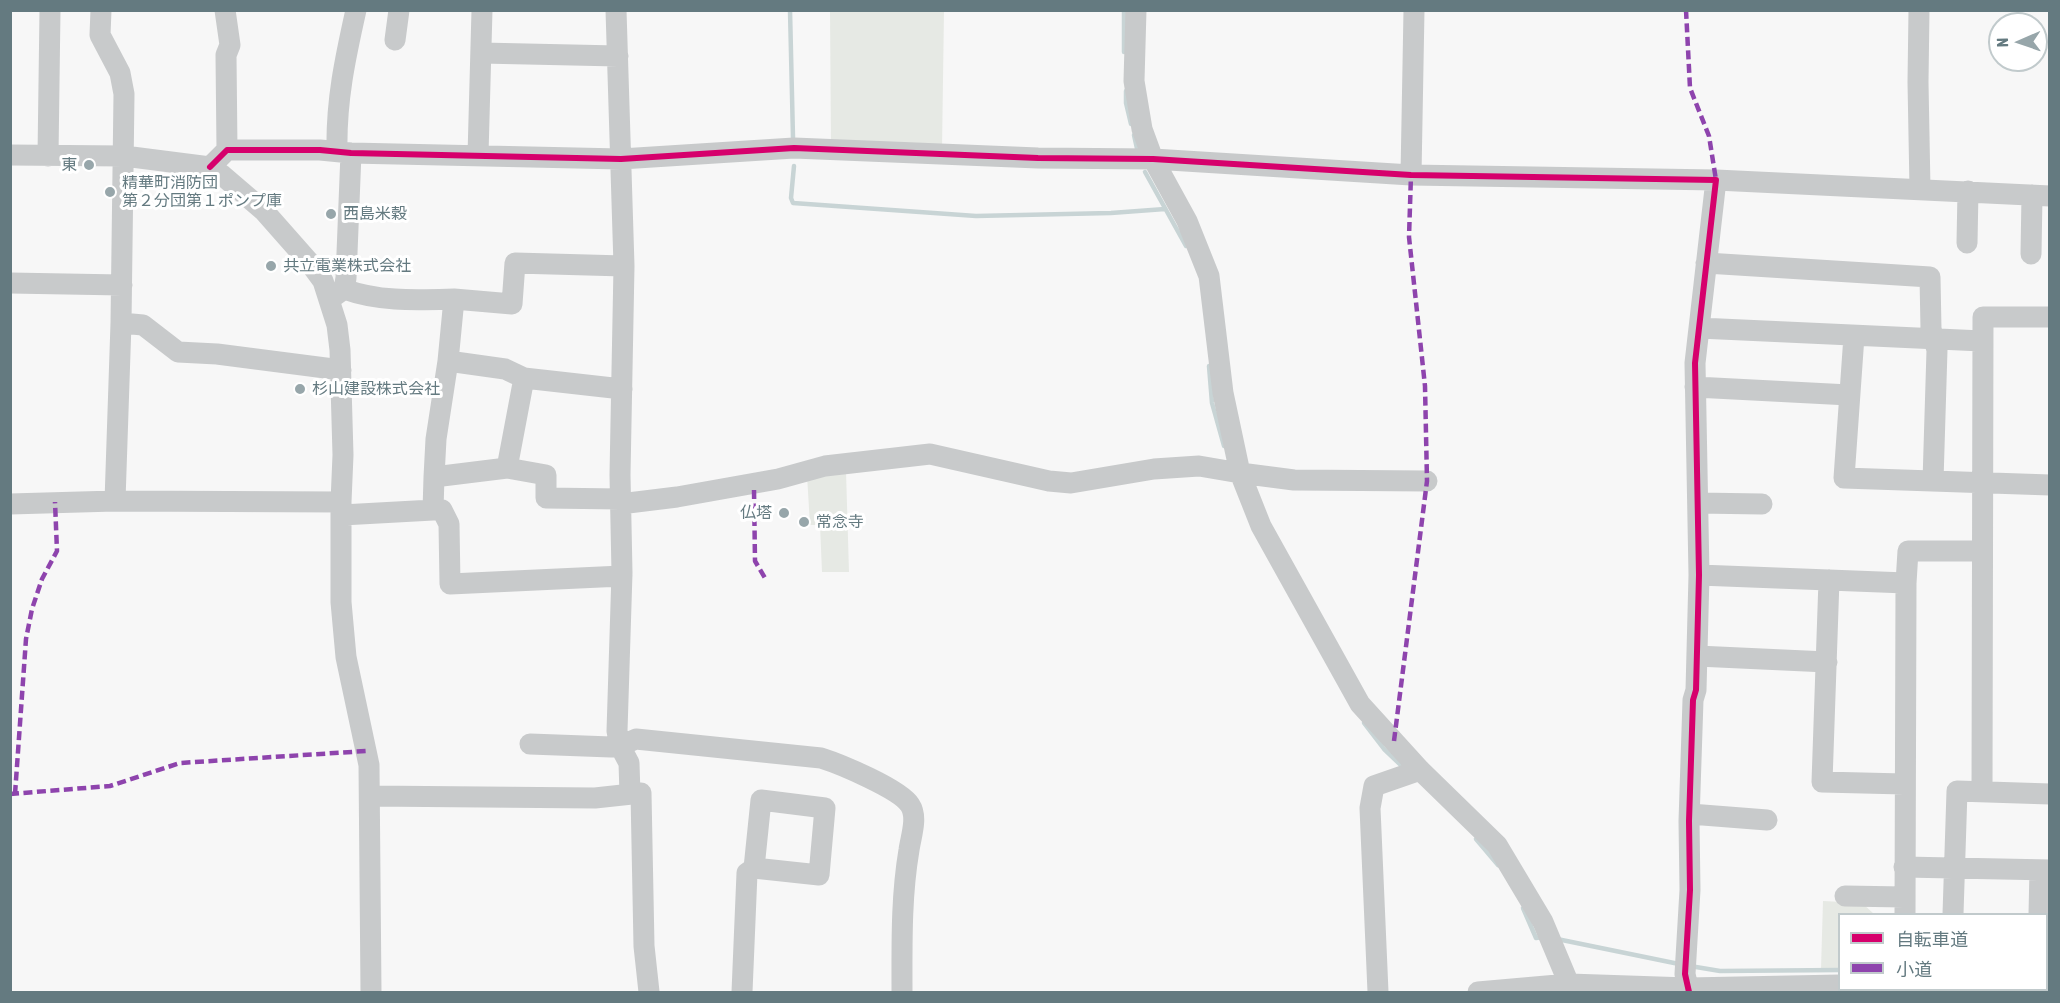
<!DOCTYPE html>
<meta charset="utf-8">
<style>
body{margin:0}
#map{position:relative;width:2060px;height:1003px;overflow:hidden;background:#f7f7f7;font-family:"Asap Condensed","Noto Sans JP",sans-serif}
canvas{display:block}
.frame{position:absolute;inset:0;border:12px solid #647a80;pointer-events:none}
.legend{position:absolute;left:1838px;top:913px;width:210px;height:78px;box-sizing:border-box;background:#fff;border:2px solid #c1cacc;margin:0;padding:8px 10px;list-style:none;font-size:18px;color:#647a80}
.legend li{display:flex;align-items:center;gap:12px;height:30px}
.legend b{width:30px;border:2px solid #c1cacc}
.north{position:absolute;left:1988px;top:12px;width:60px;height:60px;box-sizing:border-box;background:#fff;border:2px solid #c1cacc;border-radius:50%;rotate:268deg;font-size:16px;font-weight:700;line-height:24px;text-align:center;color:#647a80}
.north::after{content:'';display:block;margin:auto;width:21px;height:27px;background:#97a6aa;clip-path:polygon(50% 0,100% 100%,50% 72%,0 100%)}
</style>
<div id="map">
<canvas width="2060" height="1003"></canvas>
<div class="frame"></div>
<ul class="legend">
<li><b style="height:8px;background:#d6006c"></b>自転車道</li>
<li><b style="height:8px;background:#8e44ad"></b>小道</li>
</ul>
<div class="north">N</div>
</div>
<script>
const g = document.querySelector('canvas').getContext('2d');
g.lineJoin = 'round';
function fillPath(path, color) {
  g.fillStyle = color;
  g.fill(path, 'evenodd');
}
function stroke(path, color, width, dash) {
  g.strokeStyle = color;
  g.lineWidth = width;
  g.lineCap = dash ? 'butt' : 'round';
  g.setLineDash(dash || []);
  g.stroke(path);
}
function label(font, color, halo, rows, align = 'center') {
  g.font = font + ' "Asap Condensed","Noto Sans JP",sans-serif';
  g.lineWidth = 6;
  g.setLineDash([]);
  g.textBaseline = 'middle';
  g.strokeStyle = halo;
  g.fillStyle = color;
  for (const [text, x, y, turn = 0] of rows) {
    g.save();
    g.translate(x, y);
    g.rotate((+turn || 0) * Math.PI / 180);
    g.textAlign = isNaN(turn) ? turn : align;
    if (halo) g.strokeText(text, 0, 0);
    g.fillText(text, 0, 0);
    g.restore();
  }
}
const green = new Path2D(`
 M 830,11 L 944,11 L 942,149 L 831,147 Z
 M 846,471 L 849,572 L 822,572 L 820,525 L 810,525 L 807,475 Z
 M 1823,901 L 1862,903 L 1874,914 L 1840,914 L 1839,968 L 1821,969 Z`);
const stream = new Path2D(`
 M 790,10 L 793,138
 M 1124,10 L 1124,52
 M 1126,91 L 1126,103 L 1131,124
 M 1134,135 L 1138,153
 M 794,166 L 791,198 L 793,203 L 976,216 L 1111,213 L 1165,209
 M 1145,172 L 1186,246
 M 1209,366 L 1212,403 L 1224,446
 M 1364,723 L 1384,749 L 1404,768
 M 1476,839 L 1498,865
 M 1523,908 L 1536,938 L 1543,937
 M 1557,939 L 1679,964
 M 1690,966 L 1720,971 L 1840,970
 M 1950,990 L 1951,992`);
const minor = new Path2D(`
 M 101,10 L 100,35 L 120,73 L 124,94 L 121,323 L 115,501
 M 225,10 L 230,45 L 226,55 L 227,150
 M 616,10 L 624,266 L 620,475 L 622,573 L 617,731 L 620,746 L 629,763 L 630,794
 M 1136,10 L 1134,81 L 1142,129 L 1153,159 L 1187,221 L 1209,276 L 1223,393 L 1240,473 L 1261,526 L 1360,704 L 1420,770 L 1497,845 L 1543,922 L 1569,984
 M 1919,10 L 1918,82 L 1920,189
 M 395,40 L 399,10
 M 481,53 L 618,56
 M 337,151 C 336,101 345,59 356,10
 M 10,155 L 124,156 L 210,167 L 222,175 L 264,211 L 309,262 L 323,281 L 337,325 L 340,350 L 343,455 L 341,502 L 341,602 L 346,657 L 369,765 L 371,992
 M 478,155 L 482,10
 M 48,156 L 50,10
 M 210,167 L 227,150 L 320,150 L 351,153 L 621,159 L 794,148 L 1038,158 L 1153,159 L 1411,175 L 1716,180 L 1695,363 L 1699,575 L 1696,690 L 1693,700 L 1689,821 L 1690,890 L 1685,974 L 1689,992
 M 1411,175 L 1414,10
 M 1716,180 L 2050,196
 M 1967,243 L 1968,191
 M 2031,254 L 2032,195
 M 1706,263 L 1930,277 L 1931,329 L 1937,350 L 1933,481
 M 10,283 L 122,285
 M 344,289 C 379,302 417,300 454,299 L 448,361 L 505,369 L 524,378 L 507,468 L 546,475 L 546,498 L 620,499
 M 333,297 L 344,289 L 346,278 L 351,153
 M 454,299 L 512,304 L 515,263 L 624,266
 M 121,323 L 143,325 L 178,352 L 217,354 L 341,370
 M 1699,328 L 1982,341
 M 1854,336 L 1844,478 L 2050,485
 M 524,378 L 622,389
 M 1695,387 L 1849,395
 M 434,477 L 436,439 L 448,361
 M 1698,503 L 1762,504
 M 10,504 L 115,501 L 341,502
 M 620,504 L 677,497 L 778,479 L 825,466 L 930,454 L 1049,481 L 1071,483 L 1154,469 L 1199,466 L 1240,473 L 1294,480 L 1427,481
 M 433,510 L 442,510 L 449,524 L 450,584 L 622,576
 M 342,515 L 433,510 L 434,477 L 507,468
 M 1699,575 L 1906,583
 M 1829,580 L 1822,782 L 1904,784
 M 1697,656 L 1827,662
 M 530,744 L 611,747 L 620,746 L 636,739 L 821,758 C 840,764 900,789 910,805 C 918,817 911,836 909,850 C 901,897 902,944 902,992
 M 1982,792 L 1983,317 L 2050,317
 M 370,796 L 595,798 L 641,793 L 644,946 L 649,992
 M 1690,814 L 1767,820
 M 1904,867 L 2050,870
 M 1845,896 L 1904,897
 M 1905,914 L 1906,583 L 1908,551 L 1982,551
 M 1953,914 L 1957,791 L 2050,794
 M 2039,914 L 2040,870
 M 2046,982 L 2050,982
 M 742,992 L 747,873 L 754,868 L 819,875 L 825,808 L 761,800 L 754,868
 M 1378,992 L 1370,808 L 1374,786 L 1420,770
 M 1478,992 L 1569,984 L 1688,988 L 1840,985`);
const quiet = new Path2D(`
 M 1686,10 L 1690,88 L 1709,136 L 1716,180
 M 754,490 L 755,561 L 765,578
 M 1394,741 L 1427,481 L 1425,386 L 1409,237 L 1411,175
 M 10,794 L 110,786 L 180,763 L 366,751
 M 15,794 L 26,639 L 32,609 L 42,579 L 57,551 L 55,502`);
const cycleway = new Path2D(`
 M 210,167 L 227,150 L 320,150 L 351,153 L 621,159 L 794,148 L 1038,158 L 1153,159 L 1411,175 L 1716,180 L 1695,363 L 1699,575 L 1696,690 L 1693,700 L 1689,821 L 1690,890 L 1685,974 L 1689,992`);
const markers = [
 [89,165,6,"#97a6aa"],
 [110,192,6,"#97a6aa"],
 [331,214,6,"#97a6aa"],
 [271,266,6,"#97a6aa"],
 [300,389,6,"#97a6aa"],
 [784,513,6,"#97a6aa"],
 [804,522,6,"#97a6aa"]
];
const poiNames = [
 ["東",77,165,"right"],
 ["精華町消防団",122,183],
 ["第２分団第１ポンプ庫",122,201],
 ["西島米穀",343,214],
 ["共立電業株式会社",283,266],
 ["杉山建設株式会社",312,389],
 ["仏塔",772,513,"right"],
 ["常念寺",816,522]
];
fillPath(green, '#e6e9e4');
stroke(stream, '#c8d4d5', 4.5);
stroke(minor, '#c8cacb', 21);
stroke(quiet, '#8e44ad', 4.5, [9, 4.5]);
stroke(cycleway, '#d6006c', 6);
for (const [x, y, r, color] of markers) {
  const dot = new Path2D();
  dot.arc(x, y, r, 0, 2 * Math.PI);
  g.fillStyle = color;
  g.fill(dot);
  stroke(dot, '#fff', 2);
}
label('16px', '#647a80', '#fff', poiNames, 'left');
</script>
